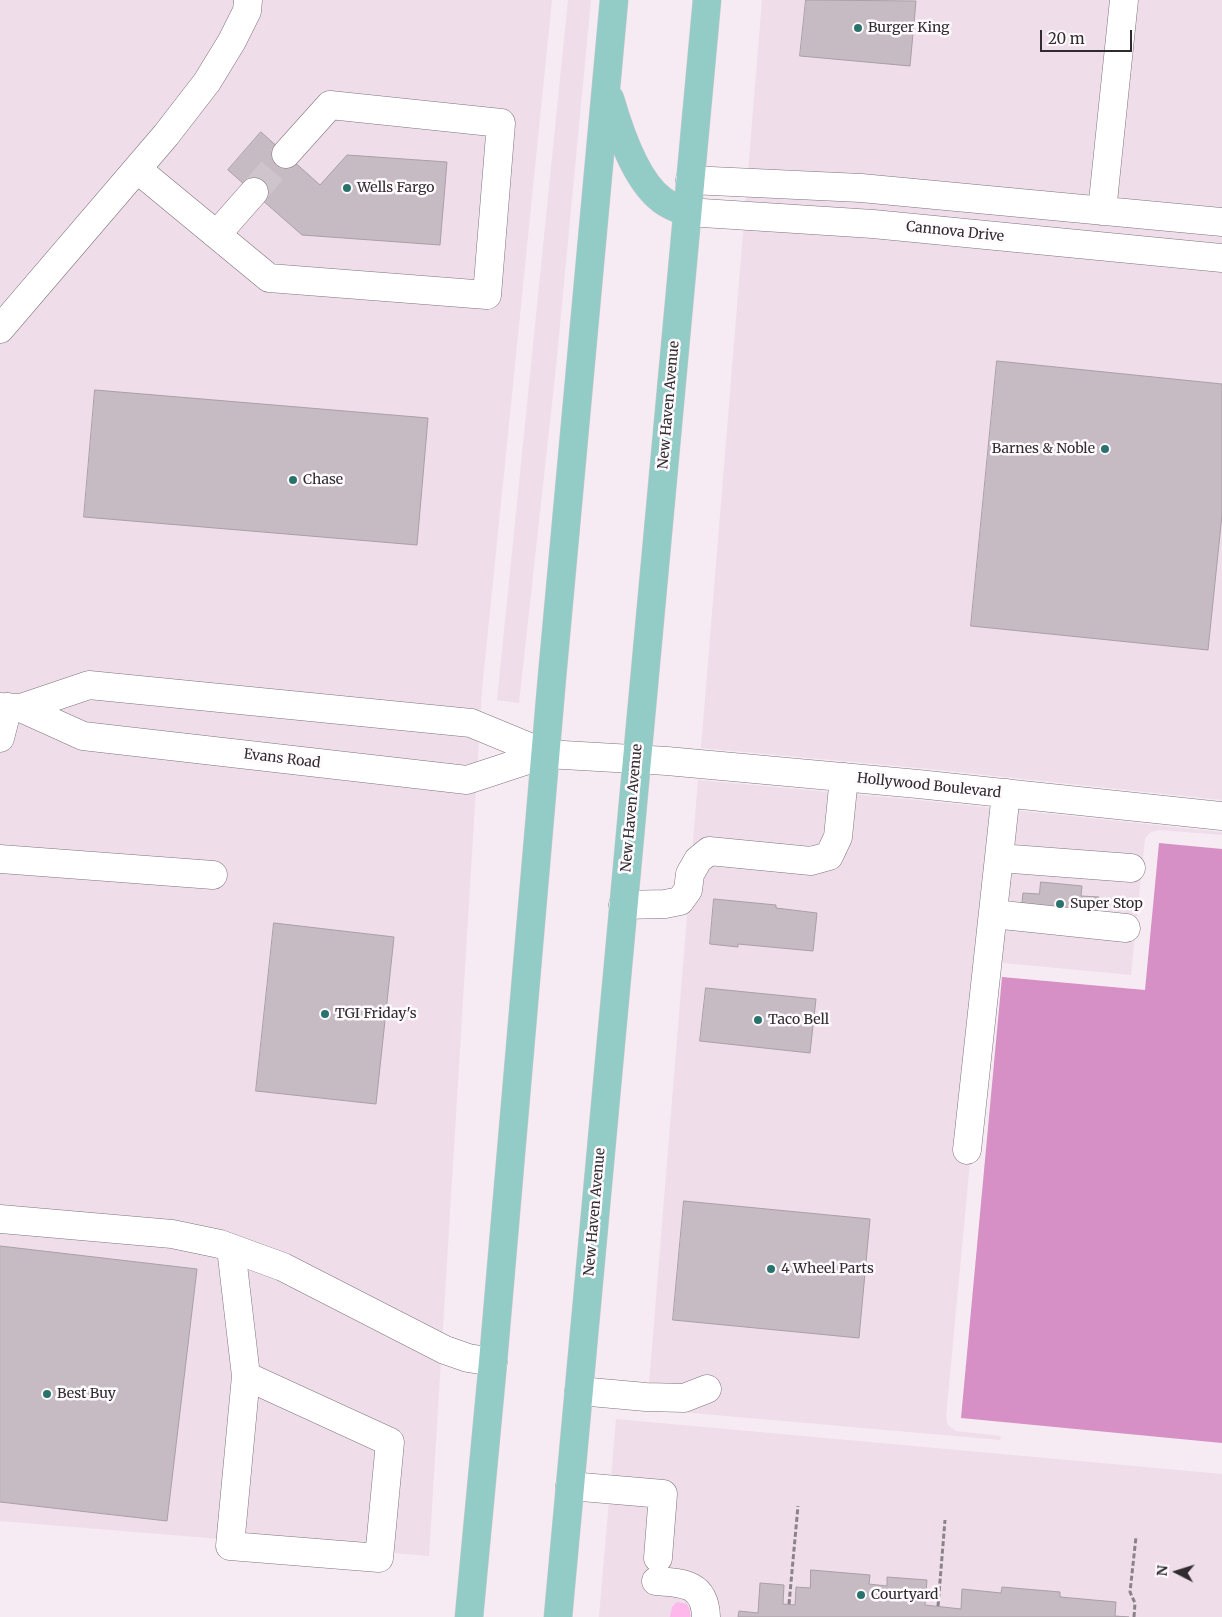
<!DOCTYPE html>
<style>
body{margin:0}
#map{position:relative;width:1222px;height:1617px;overflow:hidden;background:#f6eaf3;font-family:Merriweather,serif}
canvas{display:block}
.north{position:absolute;left:1152px;top:1547px;width:50px;height:50px;-webkit-text-stroke:4px #fffafd;paint-order:stroke;rotate:275deg;font-size:14px;font-weight:700;line-height:20px;text-align:center;color:#2f2b2e}
.north::after{content:'';display:block;margin:auto;width:18px;height:22px;background:#2f2b2e;clip-path:polygon(50% 0,100% 100%,50% 72%,0 100%)}
.scale{position:absolute;left:1040px;top:30px;width:92px;height:22px;box-sizing:border-box;border:2px solid #2f2b2e;border-top:0;padding-left:6px;font-size:15px;line-height:18px;white-space:nowrap;color:#2f2b2e;-webkit-text-stroke:4px #fffafd;paint-order:stroke}
</style>
<div id="map">
<canvas width="1222" height="1617"></canvas>
<div class="north">N</div>
<div class="scale">20 m</div>
</div>
<script>
const g = document.querySelector('canvas').getContext('2d');
g.lineJoin = 'round';
function fillPath(path, color) {
  g.fillStyle = color;
  g.fill(path, 'evenodd');
}
function stroke(path, color, width, dash) {
  g.strokeStyle = color;
  g.lineWidth = width;
  g.lineCap = dash ? 'butt' : 'round';
  g.setLineDash(dash || []);
  g.stroke(path);
}
function label(font, color, halo, rows, align = 'center') {
  g.font = font + ' Merriweather,serif';
  g.lineWidth = 5;
  g.setLineDash([]);
  g.textBaseline = 'middle';
  g.strokeStyle = halo;
  g.fillStyle = color;
  for (const [text, x, y, turn = 0] of rows) {
    g.save();
    g.translate(x, y);
    g.rotate((+turn || 0) * Math.PI / 180);
    g.textAlign = isNaN(turn) ? turn : align;
    if (halo) g.strokeText(text, 0, 0);
    g.fillText(text, 0, 0);
    g.restore();
  }
}
const built = new Path2D(`
 M 0,0 L 552,0 L 482,690 L 429,1556 L 0,1521 Z
 M 568,0 L 591,0 L 556,367 L 519,703 L 497,700 Z
 M 762,0 L 1222,0 L 1222,800 L 920,768 L 701,748 Z
 M 698,780 L 917,800 L 1222,832 L 1222,835 L 1160,830 L 1151,832 L 1145,838 L 1131,975 L 1004,963 L 994,965 L 988,971 L 946,1417 L 948,1425 L 956,1431 L 1001,1436 L 1000,1440 L 647,1409 Z
 M 616,1419 L 1222,1474 L 1222,1617 L 599,1617 Z`);
const green = new Path2D(`
 M 677,1602 L 687,1604 L 690,1610 L 690,1617 L 670,1617 L 672,1607 Z`);
const forest = new Path2D(`
 M 1159,843 L 1222,849 L 1222,1443 L 961,1418 L 1002,977 L 1145,990 Z`);
const building = new Path2D(`
 M 806,0 L 916,1 L 910,66 L 800,56 Z
 M 261,132 L 320,185 L 347,155 L 447,162 L 440,245 L 302,235 L 228,170 Z
 M 997,361 L 1222,384 L 1222,515 L 1208,650 L 971,626 Z
 M 95,390 L 428,418 L 417,545 L 84,517 Z
 M 1041,882 L 1082,886 L 1081,896 L 1099,897 L 1097,920 L 1021,911 L 1023,893 L 1039,894 Z
 M 714,899 L 776,905 L 776,908 L 817,913 L 813,951 L 738,944 L 738,947 L 710,944 Z
 M 274,923 L 394,937 L 376,1104 L 256,1091 Z
 M 706,988 L 816,999 L 810,1053 L 700,1041 Z
 M 684,1201 L 870,1219 L 859,1338 L 673,1320 Z
 M 0,1246 L 197,1269 L 167,1521 L 0,1502 Z
 M 811,1570 L 870,1575 L 869,1584 L 887,1586 L 887,1577 L 927,1580 L 925,1605 L 961,1609 L 962,1589 L 1001,1593 L 1002,1587 L 1060,1592 L 1060,1597 L 1116,1602 L 1115,1616 L 1129,1617 L 738,1617 L 739,1611 L 758,1613 L 760,1583 L 784,1585 L 783,1604 L 795,1605 L 796,1587 L 810,1588 Z`);
const minorTunnel = new Path2D(`
 M 254,192 L 286,154`);
const path = new Path2D(`
 M 789,1604 L 798,1506
 M 938,1606 L 945,1520
 M 1134,1617 L 1135,1603 L 1130,1592 L 1136,1537`);
const minor = new Path2D(`
 M 137,169 L 269,278 L 487,295 L 501,123 L 330,105 L 286,154
 M 690,180 L 861,188 L 1222,222
 M 1102,211 L 1124,0
 M 687,212 L 873,224 L 1222,258
 M 217,234 L 254,192
 M 0,329 L 166,135 L 207,82 L 232,41 L 247,11 L 248,0
 M 0,707 L 21,708 L 89,685 L 471,723 L 546,754 L 667,761 L 918,784 L 1222,816
 M 21,708 L 83,736 L 467,780 L 546,754
 M 0,738 L 8,707
 M 999,858 L 1131,868
 M 0,859 L 213,875
 M 623,905 L 665,904 L 680,901 L 688,890 L 690,874 L 698,860 L 709,851 L 811,861 L 829,856 L 838,837 L 844,777
 M 993,914 L 1126,928
 M 967,1150 L 1006,793
 M 0,1219 L 172,1234 L 220,1244 L 283,1267 L 445,1350 L 468,1358 L 493,1362
 M 231,1248 L 246,1376 L 230,1546 L 379,1558 L 390,1442 L 246,1376
 M 579,1391 L 646,1397 L 684,1398 L 707,1389
 M 570,1486 L 663,1494 L 658,1558
 M 656,1581 C 683,1583 705,1583 706,1617`);
const major = new Path2D(`
 M 610,99 C 619,130 635,180 662,200 C 670,206 678,209 687,212
 M 469,1617 L 493,1362 L 552,677 L 614,0
 M 558,1617 L 707,0`);
const markers = [
 [858,28,5,"#29736d"],
 [347,188,5,"#29736d"],
 [1105,449,5,"#29736d"],
 [293,480,5,"#29736d"],
 [1060,904,5,"#29736d"],
 [325,1014,5,"#29736d"],
 [758,1020,5,"#29736d"],
 [771,1269,5,"#29736d"],
 [47,1394,5,"#29736d"],
 [861,1595,5,"#29736d"]
];
const poiNames = [
 ["Burger King",868,28],
 ["Wells Fargo",357,188],
 ["Barnes & Noble",1095,449,"right"],
 ["Chase",303,480],
 ["Super Stop",1070,904],
 ["TGI Friday's",335,1014],
 ["Taco Bell",768,1020],
 ["4 Wheel Parts",781,1269],
 ["Best Buy",57,1394],
 ["Courtyard",871,1595]
];
const streetNames = [
 ["Cannova Drive",955,232,6],
 ["New Haven Avenue",669,405,-85],
 ["Evans Road",282,759,7],
 ["Hollywood Boulevard",929,786,6],
 ["New Haven Avenue",632,808,-85],
 ["New Haven Avenue",595,1212,-85]
];
fillPath(built, '#efddea');
fillPath(green, '#feb8ec');
fillPath(forest, '#d690c5');
fillPath(building, '#c6bbc3');
stroke(building, '#aa9fa7', 1);
stroke(minorTunnel, '#cec4cc', 28, [28, 14]);
stroke(minor, '#7e747b', 29);
stroke(major, '#cdcccd', 29);
stroke(path, '#8a8388', 3, [5, 2.5]);
stroke(minor, '#fff', 28);
stroke(major, '#93cbc7', 28);
for (const [x, y, r, color] of markers) {
  const dot = new Path2D();
  dot.arc(x, y, r, 0, 2 * Math.PI);
  g.fillStyle = color;
  g.fill(dot);
  stroke(dot, '#fffafd', 2);
}
label('14px', '#2f2b2e', '#fffafd', poiNames, 'left');
label('14px', '#2f2b2e', '#fffafd', streetNames);
</script>
